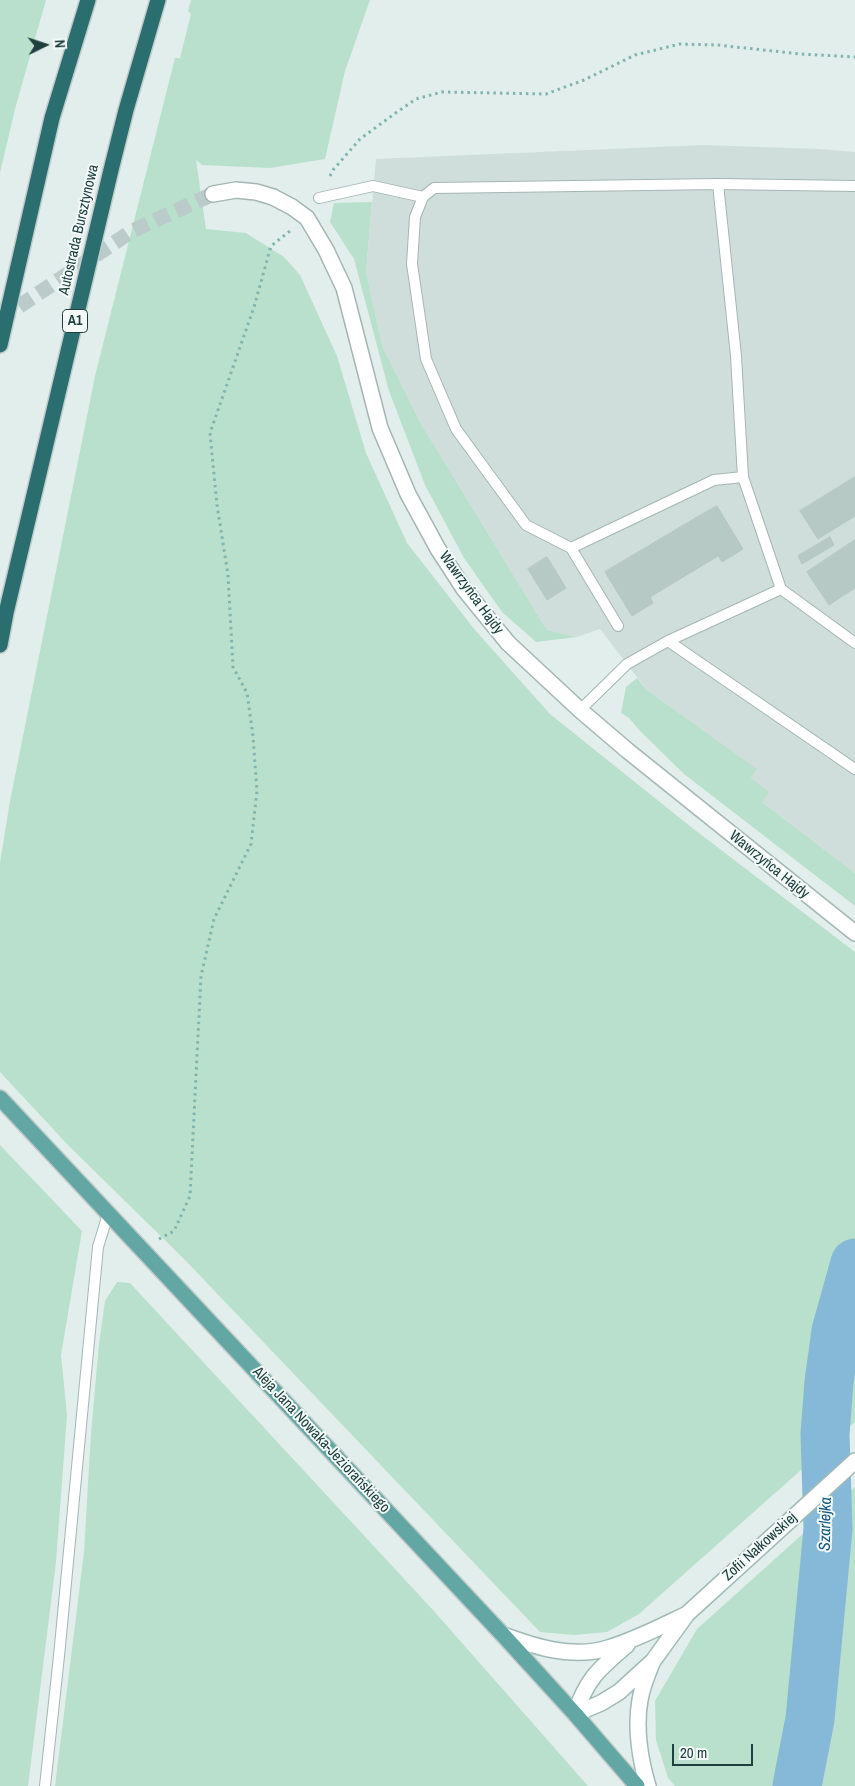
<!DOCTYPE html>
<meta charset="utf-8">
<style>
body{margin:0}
#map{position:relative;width:855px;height:1786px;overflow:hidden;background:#e2eeeb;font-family:"Archivo Narrow",sans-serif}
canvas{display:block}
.north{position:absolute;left:20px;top:20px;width:50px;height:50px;-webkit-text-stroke:4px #f3faf8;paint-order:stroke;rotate:86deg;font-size:14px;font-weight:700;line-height:20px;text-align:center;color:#20403f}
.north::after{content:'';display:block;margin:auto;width:18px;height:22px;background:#20403f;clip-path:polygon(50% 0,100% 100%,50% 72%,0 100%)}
.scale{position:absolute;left:672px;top:1744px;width:81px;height:22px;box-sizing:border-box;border:2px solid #20403f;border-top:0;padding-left:6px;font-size:15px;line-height:18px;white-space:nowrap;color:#20403f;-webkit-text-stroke:4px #f3faf8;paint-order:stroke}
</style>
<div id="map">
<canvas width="855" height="1786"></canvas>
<div class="north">N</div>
<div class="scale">20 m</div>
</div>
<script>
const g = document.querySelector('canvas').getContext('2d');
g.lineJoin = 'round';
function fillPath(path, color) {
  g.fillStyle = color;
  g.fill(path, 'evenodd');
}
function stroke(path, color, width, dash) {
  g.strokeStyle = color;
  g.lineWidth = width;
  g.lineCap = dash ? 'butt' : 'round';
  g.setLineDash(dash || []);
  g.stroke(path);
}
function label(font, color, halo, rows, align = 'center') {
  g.font = font + ' "Archivo Narrow",sans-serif';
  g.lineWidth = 4;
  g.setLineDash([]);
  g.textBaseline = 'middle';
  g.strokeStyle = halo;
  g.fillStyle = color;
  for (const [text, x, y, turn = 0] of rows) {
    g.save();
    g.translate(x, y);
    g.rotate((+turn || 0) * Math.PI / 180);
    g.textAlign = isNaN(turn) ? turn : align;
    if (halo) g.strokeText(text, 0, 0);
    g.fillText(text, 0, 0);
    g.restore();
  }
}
const built = new Path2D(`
 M 703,145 L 819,149 L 855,152 L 855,873 L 762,802 L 751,778 L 756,769 L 647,690 L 600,629 L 577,637 L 547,630 L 420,422 L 382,345 L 366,272 L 376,159 Z`);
const green = new Path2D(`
 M 0,0 L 46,0 L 15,109 L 0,173 Z
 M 191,0 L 370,0 L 345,71 L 325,159 L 270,168 L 202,165 L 196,160 L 206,229 L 246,233 L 284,257 L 300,275 L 337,356 L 366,453 L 407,543 L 475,630 L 550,714 L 691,827 L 855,952 L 855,1422 L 639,1614 L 607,1632 L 574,1635 L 540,1632 L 186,1261 L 67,1144 L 0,1072 L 0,863 L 10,801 L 95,376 L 175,58 L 180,58 L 191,14 L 188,11 Z
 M 372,202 L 366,272 L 382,345 L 420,422 L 547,630 L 577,637 L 536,642 L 502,612 L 464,558 L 425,485 L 389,391 L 354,259 L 330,222 L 334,203 Z
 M 637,678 L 647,690 L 757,769 L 751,778 L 769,792 L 762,802 L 855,873 L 855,906 L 684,774 L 641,732 L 629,718 L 621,713 L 626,687 Z
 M 0,1145 L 82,1231 L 61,1355 L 67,1415 L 56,1562 L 28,1786 L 0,1786 Z
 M 117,1282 L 130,1283 L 433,1610 L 588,1786 L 55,1786 L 84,1552 L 91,1433 L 99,1344 L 105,1301 Z
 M 855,1487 L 855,1786 L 675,1786 L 668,1778 L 656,1740 L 655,1701 L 697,1629 Z`);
const river = new Path2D(`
 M 797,1786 L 810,1719 L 828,1529 L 825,1434 L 829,1382 L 836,1331 L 855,1263`);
const building = new Path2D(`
 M 855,477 L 855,516 L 818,539 L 800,511 Z
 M 717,506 L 743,549 L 722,562 L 696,518 Z
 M 696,518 L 718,556 L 650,597 L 653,603 L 632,616 L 605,572 Z
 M 830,537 L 834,545 L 802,564 L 798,556 Z
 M 855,540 L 855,588 L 829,605 L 807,572 Z
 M 547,557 L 566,588 L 547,600 L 528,569 Z`);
const streetTunnel = new Path2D(`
 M 0,319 L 132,231 L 213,194`);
const path = new Path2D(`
 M 330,176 L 333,170 L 360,139 L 397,112 L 416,99 L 442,92 L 546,94 L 584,80 L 635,55 L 680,44 L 717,45 L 801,54 L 855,57
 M 159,1239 L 174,1231 L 190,1196 L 201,976 L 214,919 L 251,844 L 257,791 L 253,736 L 247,693 L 233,667 L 228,575 L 217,505 L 210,433 L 254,307 L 271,246 L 290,231`);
const lane = new Path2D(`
 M 718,184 L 855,186
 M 319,198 L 373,186 L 423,197
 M 571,548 L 526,525 L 456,429 L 426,359 L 412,264 L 415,217 L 423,197 L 434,188 L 718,184 L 736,356 L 743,477
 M 618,626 L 571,548 L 714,480 L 743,477 L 781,589
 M 668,641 L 855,769
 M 580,710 L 627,664 L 668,641 L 781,589 L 855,643
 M 45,1786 L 59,1656 L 98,1247 L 108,1214`);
const street = new Path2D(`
 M 213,194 L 236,190 L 256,192 L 273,197 L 292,207 L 307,218 L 326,250 L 344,288 L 380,428 L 408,494 L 438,549 L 464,589 L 508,643 L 580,710 L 628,751 L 855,933`);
const secondary = new Path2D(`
 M 503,1635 C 536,1647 573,1659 608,1648 C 635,1640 660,1627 685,1615
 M 575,1714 L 601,1703 L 619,1692 L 653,1661 L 687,1614 L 855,1461
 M 575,1714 C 587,1678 599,1669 627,1645
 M 648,1786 C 640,1760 635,1727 640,1700 C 642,1687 647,1675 652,1663`);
const primary = new Path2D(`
 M 0,1098 L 503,1635 L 575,1714 L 637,1786`);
const highway = new Path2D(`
 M 0,345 L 52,118 L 88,0
 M 0,645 L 6,613 L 111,170 L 126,110 L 158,0`);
const shields = [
 [75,321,25]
];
const shieldNames = [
 ["A1",75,321]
];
const streetNames = [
 ["Autostrada Bursztynowa",79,230,-77],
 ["Wawrzyńca Hajdy",471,593,54],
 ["Wawrzyńca Hajdy",769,865,39],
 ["Aleja Jana Nowaka-Jeziorańskiego",321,1440,47],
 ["Zofii Nałkowskiej",760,1547,-42]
];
const waterNames = [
 ["Szarlejka",826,1524,-89]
];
fillPath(built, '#d0dedb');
fillPath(green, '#b9e0cc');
stroke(river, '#86b9d7', 49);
fillPath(building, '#b7c9c5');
stroke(building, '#b4c8c4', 1);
stroke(streetTunnel, '#bbcbc9', 15, [15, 8]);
stroke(lane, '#a4b6b4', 12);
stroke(street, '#a4b6b4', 18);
stroke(secondary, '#a0bab7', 18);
stroke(primary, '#c1cac9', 18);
stroke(highway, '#c1cac9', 18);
stroke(path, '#80b4af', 3, [2.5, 4]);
stroke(lane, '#fff', 10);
stroke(street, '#fff', 15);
stroke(secondary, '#fff', 15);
stroke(primary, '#63a7a4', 15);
stroke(highway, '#2a6e6f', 15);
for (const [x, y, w] of shields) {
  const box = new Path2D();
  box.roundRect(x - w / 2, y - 11.5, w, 23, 4);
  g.fillStyle = '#f3faf8';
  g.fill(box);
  stroke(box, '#20403f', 1);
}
label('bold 14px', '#20403f', null, shieldNames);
label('15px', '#20403f', '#f3faf8', streetNames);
label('italic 16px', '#155882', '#f3faf8', waterNames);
</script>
